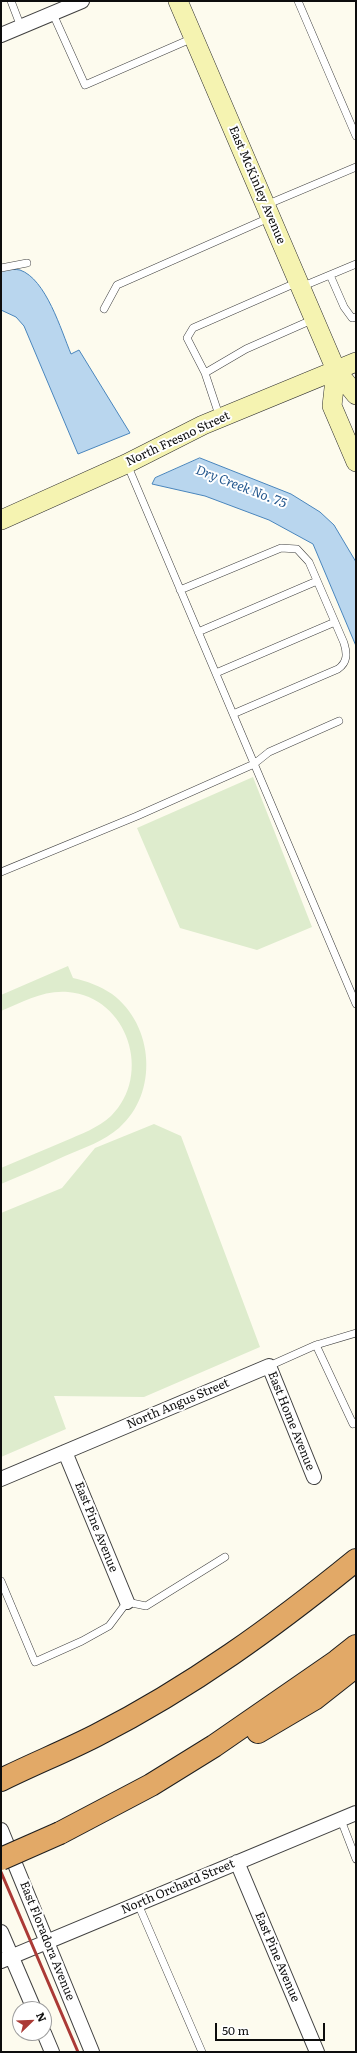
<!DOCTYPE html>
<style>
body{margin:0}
#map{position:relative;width:357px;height:2053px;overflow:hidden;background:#fdfbee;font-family:Literata,serif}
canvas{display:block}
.frame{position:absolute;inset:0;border:2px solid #0d0d0d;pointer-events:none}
.north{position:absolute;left:12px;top:2001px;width:40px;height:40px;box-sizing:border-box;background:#fff;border:1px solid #9e9e9e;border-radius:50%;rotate:67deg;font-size:11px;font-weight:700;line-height:16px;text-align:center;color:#0d0d0d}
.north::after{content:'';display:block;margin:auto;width:14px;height:18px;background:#ab3a36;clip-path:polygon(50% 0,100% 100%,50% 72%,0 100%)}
.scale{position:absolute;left:215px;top:2023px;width:110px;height:18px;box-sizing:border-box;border:2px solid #0d0d0d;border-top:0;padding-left:5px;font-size:12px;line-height:14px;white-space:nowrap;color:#0d0d0d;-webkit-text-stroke:3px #fff;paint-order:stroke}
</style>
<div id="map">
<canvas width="357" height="2053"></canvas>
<div class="frame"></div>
<div class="north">N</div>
<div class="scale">50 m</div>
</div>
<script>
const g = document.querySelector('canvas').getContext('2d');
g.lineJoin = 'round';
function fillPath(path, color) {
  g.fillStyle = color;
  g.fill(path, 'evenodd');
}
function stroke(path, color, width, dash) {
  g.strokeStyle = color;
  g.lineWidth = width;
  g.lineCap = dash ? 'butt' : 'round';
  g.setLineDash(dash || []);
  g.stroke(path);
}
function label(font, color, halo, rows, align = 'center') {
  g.font = font + ' Literata,serif';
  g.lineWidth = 4;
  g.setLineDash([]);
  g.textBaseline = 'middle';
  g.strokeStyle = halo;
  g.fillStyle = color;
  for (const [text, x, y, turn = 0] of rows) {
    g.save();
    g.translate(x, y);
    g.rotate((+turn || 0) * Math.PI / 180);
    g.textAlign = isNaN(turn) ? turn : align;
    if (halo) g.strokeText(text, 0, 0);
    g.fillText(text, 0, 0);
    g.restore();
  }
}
const pitch = new Path2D(`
 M 253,777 L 312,927 L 257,950 L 180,928 L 137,828 Z
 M 68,966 L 73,978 C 87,981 100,986 112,994 C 154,1025 159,1093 119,1128 C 104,1141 84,1148 65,1156 C 44,1166 22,1175 1,1184 L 1,1168 C 22,1159 44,1150 65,1141 C 81,1134 98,1128 111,1116 C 153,1075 128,997 68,992 C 43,990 23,1002 1,1011 L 1,995 Z
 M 154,1124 L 181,1136 L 260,1347 L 144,1397 L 54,1396 L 66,1429 L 1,1457 L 1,1213 L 62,1188 L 95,1148 Z`);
const water = new Path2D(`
 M 7,269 C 11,270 16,269 20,270 C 46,279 61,330 71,354 L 79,350 L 130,433 L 78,454 L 24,326 L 16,317 L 1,310 L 1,271 Z
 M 200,458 L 291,494 L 320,512 L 334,525 L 356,562 L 356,646 L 313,544 L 269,520 L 205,496 L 152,484 L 155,478 Z`);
const lane = new Path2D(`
 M 11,1 L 21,27
 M 298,1 L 356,136
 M 53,14 L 85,85 L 193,38
 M 266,205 L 356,167
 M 1,268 L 27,263
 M 330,275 L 344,307 L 352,318 L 356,317
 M 301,287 L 356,264
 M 104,309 L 117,285 L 271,217
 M 205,373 L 187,338 L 193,328 L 298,282
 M 220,418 L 205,373 L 246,349 L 314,319
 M 127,464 L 356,1004
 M 180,590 L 281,548 L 297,549 L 309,562 L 344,643 C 347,653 348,662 338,669 L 233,714
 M 198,632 L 317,581
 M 216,673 L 335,622
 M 1,872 L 137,816 L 254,764 L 269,752 L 339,721
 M 316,1345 L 353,1424 L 356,1422
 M 269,1366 L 316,1345 L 356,1333
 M 1,1581 L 35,1662 L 82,1641 L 109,1626 L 127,1602 L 146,1606 L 225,1557
 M 341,1820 L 356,1859
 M 138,1904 L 202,2052`);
const street = new Path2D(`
 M 1,35 L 82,1
 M 65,1452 L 127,1602
 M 1,1479 L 269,1366 L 314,1477
 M 1,1830 L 92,2052
 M 237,1862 L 317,2052
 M 1,1932 L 34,2009
 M 1,1961 L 356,1813
 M 44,2033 L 52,2052`);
const secondary = new Path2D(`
 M 178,1 L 336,370 L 356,395
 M 336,370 L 332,406 L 356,462
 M 1,520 L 126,464 L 203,425 L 356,362`);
const highway = new Path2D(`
 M 258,1732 L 314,1699 L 356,1666
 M 1,1780 C 33,1764 66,1751 97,1735 C 191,1687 275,1626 356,1560
 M 60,1833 L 151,1785 L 214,1746 L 337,1661 L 356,1646`);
const rail = new Path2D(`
 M 1,1872 L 78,2052`);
const highwayBridge = new Path2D(`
 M 1,1859 L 60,1833`);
const streetNames = [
 ["East McKinley Avenue",257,185,67],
 ["North Fresno Street",178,439,-25],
 ["North Angus Street",178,1404,-23],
 ["East Home Avenue",291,1421,68],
 ["East Pine Avenue",96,1527,68],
 ["North Orchard Street",178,1887,-23],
 ["East Floradora Avenue",47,1941,68],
 ["East Pine Avenue",277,1957,67]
];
const waterNames = [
 ["Dry Creek No. 75",241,487,21]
];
fillPath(pitch, '#deeccd');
fillPath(water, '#b9d6ee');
stroke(water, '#4985bc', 1);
stroke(lane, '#404040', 8);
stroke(street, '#404040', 16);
stroke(secondary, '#2f2f2f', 20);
stroke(highway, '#1e1e1e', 24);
stroke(lane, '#fff', 7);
stroke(street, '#fff', 14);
stroke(secondary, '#f5f3b1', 19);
stroke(highway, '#e2a967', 22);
stroke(rail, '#ab3a36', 3);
stroke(highwayBridge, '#1e1e1e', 24, []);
stroke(highwayBridge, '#e2a967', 22);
label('12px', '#0d0d0d', '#fff', streetNames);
label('italic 13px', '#26598f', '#fff', waterNames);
</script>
